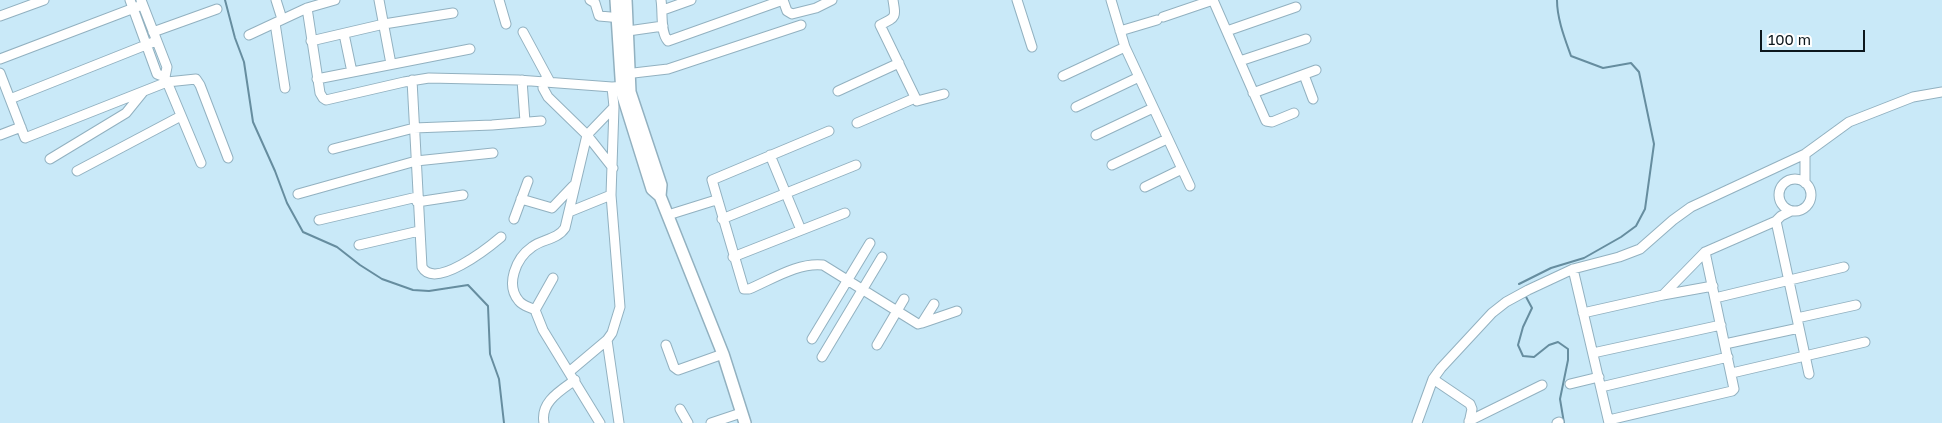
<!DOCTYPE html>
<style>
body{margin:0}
#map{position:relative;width:1942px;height:423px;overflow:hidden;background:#c9e9f8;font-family:"Golos Text",sans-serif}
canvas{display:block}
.scale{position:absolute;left:1760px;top:30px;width:105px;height:22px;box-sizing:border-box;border:2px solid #0c171d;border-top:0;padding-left:6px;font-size:15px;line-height:18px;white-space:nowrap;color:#0c171d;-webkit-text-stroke:4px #fff;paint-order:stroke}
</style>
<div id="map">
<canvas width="1942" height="423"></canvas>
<div class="scale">100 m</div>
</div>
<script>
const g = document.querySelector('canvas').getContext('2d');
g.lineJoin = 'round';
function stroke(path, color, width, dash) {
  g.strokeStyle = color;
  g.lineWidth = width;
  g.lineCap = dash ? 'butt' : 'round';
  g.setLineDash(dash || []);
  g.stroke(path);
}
const stream = new Path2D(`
 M 225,0 L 235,38 L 244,62 L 253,122 L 275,171 L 287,203 L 303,232 L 337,247 L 360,265 L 382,279 L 413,290 L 429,291 L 468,285 L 488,306 L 490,354 L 499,379 L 504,423
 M 1519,284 L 1551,268 L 1584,258 L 1621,237 L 1636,226 L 1645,209 L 1654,144 L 1639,72 L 1631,63 L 1603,68 L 1571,56 C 1565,39 1557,19 1557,0
 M 1525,295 L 1532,308 L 1523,327 L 1518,345 L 1523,356 L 1534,357 L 1549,345 L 1558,342 L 1568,349 L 1568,360 L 1560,399 L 1564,423`);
const street = new Path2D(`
 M 130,0 L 157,74 L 165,77
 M 141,0 L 167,67 L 165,77 L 201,163
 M 276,0 L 282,19
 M 379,0 L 391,64
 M 499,0 L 506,24
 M 590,0 L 595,3 L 599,16 L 622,18
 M 661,0 C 663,12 660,32 668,41 L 783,0
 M 783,0 L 787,11 L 792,14 L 816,8 L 832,0
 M 893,0 C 896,18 896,17 880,25 L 917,101 L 944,94
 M 1017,0 L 1032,47
 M 1111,0 L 1125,47 L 1190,186
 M 1213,0 L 1266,121 L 1272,122 L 1294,113
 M 307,8 L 320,93 L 323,98 L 326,100 L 404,82 L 429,78 L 518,80 L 612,87 L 627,86
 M 663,10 L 691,0
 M 0,16 L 44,0
 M 1163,17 L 1213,0
 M 275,23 L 285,88
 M 1120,31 L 1157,20
 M 1227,31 L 1296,7
 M 153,32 L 217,9
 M 523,32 L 550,82
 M 621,32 L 663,26
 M 344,34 L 352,72
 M 249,35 L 307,8 L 335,0
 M 311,41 L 384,24 L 453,13
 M 0,59 L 142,5
 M 1240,61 L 1306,39
 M 0,73 L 25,138 L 167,82 L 196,79 L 200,85 L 228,158
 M 625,74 L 668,69 L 801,25
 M 1304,75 L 1313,99
 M 1063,76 L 1125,47
 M 317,79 L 470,49
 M 412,80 L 422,267 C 435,290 488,248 501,237
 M 522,80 L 525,122
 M 543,81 L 543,88 L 548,97 L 587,135 L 613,168
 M 612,87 L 614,107 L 611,195 L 620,307 L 612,333 L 607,340 L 619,423
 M 838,91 L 899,63
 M 1253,93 L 1316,70
 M 10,99 L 156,41
 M 1076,107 L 1139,77
 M 857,123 L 915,98
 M 829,131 L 712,180 L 744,289 L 749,289 C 771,280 798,262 823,265 L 918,324 L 922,323 L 934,304
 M 0,135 L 21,127
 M 1096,135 L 1153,108
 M 333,149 L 414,128 L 492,125 L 541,121
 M 1805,154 L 1805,183
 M 770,155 L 801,230
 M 50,159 L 126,113 L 143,92
 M 1112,165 L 1167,139
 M 77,171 L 181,116
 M1779 195a16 16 0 1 1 32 0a16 16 0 1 1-32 0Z
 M 1145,187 L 1182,169
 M 298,194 L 416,161 L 493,153
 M 521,199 L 552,208 L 573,186
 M 417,202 L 463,195
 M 569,212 L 611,195
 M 668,215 L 716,200
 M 514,219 L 528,181
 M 722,219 L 856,165
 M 319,220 L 417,197
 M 1776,221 L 1809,374
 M 359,245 L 419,231
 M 733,257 L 845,213
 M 1573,269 L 1609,423
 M 1663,295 L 1713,286
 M 1715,298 L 1844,267
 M 535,310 L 553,278
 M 1583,313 L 1663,295 L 1705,252 L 1776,221 L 1781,216 L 1791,211
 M 1797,318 L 1856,305
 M 922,323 L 957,311
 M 812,339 L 870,243
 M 1725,344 L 1799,328
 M 666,345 L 674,367 L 678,370 L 723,354
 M 877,345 L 904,299
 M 1593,353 L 1721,325
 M 822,357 L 882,257
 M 569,372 L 607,340
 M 1732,373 L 1865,342
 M 1433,379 L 1470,404 L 1472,409 L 1469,423
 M 1570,384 L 1599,377
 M 1601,387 L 1728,357
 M 680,409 L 688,423
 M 1609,420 L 1732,391 L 1734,389 L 1705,252
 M 1469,421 L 1542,385
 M 544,423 C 540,402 560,391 575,380
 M 600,423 L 543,330 L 535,310 C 530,307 523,306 519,301 C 505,285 516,258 532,247 C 542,239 557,240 565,228 L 587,135 L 614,107
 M 711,423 L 741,413
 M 1417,423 L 1433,379 L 1441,368 L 1492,313 L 1506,302 L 1528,290 L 1573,269 L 1619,257 L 1640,249 L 1673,220 L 1691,207 L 1805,154 L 1849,122 L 1913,97 L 1942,92
 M 1557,423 L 1559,422`);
const secondary = new Path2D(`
 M 616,0 L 622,93 L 652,189 L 660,196
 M 626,0 L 630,92 L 661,185 L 660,196 L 723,354 L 745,423`);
stroke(stream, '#668d9f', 2);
stroke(street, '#92b1c0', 11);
stroke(secondary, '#92b1c0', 14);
stroke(street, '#fff', 9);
stroke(secondary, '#fff', 11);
</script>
